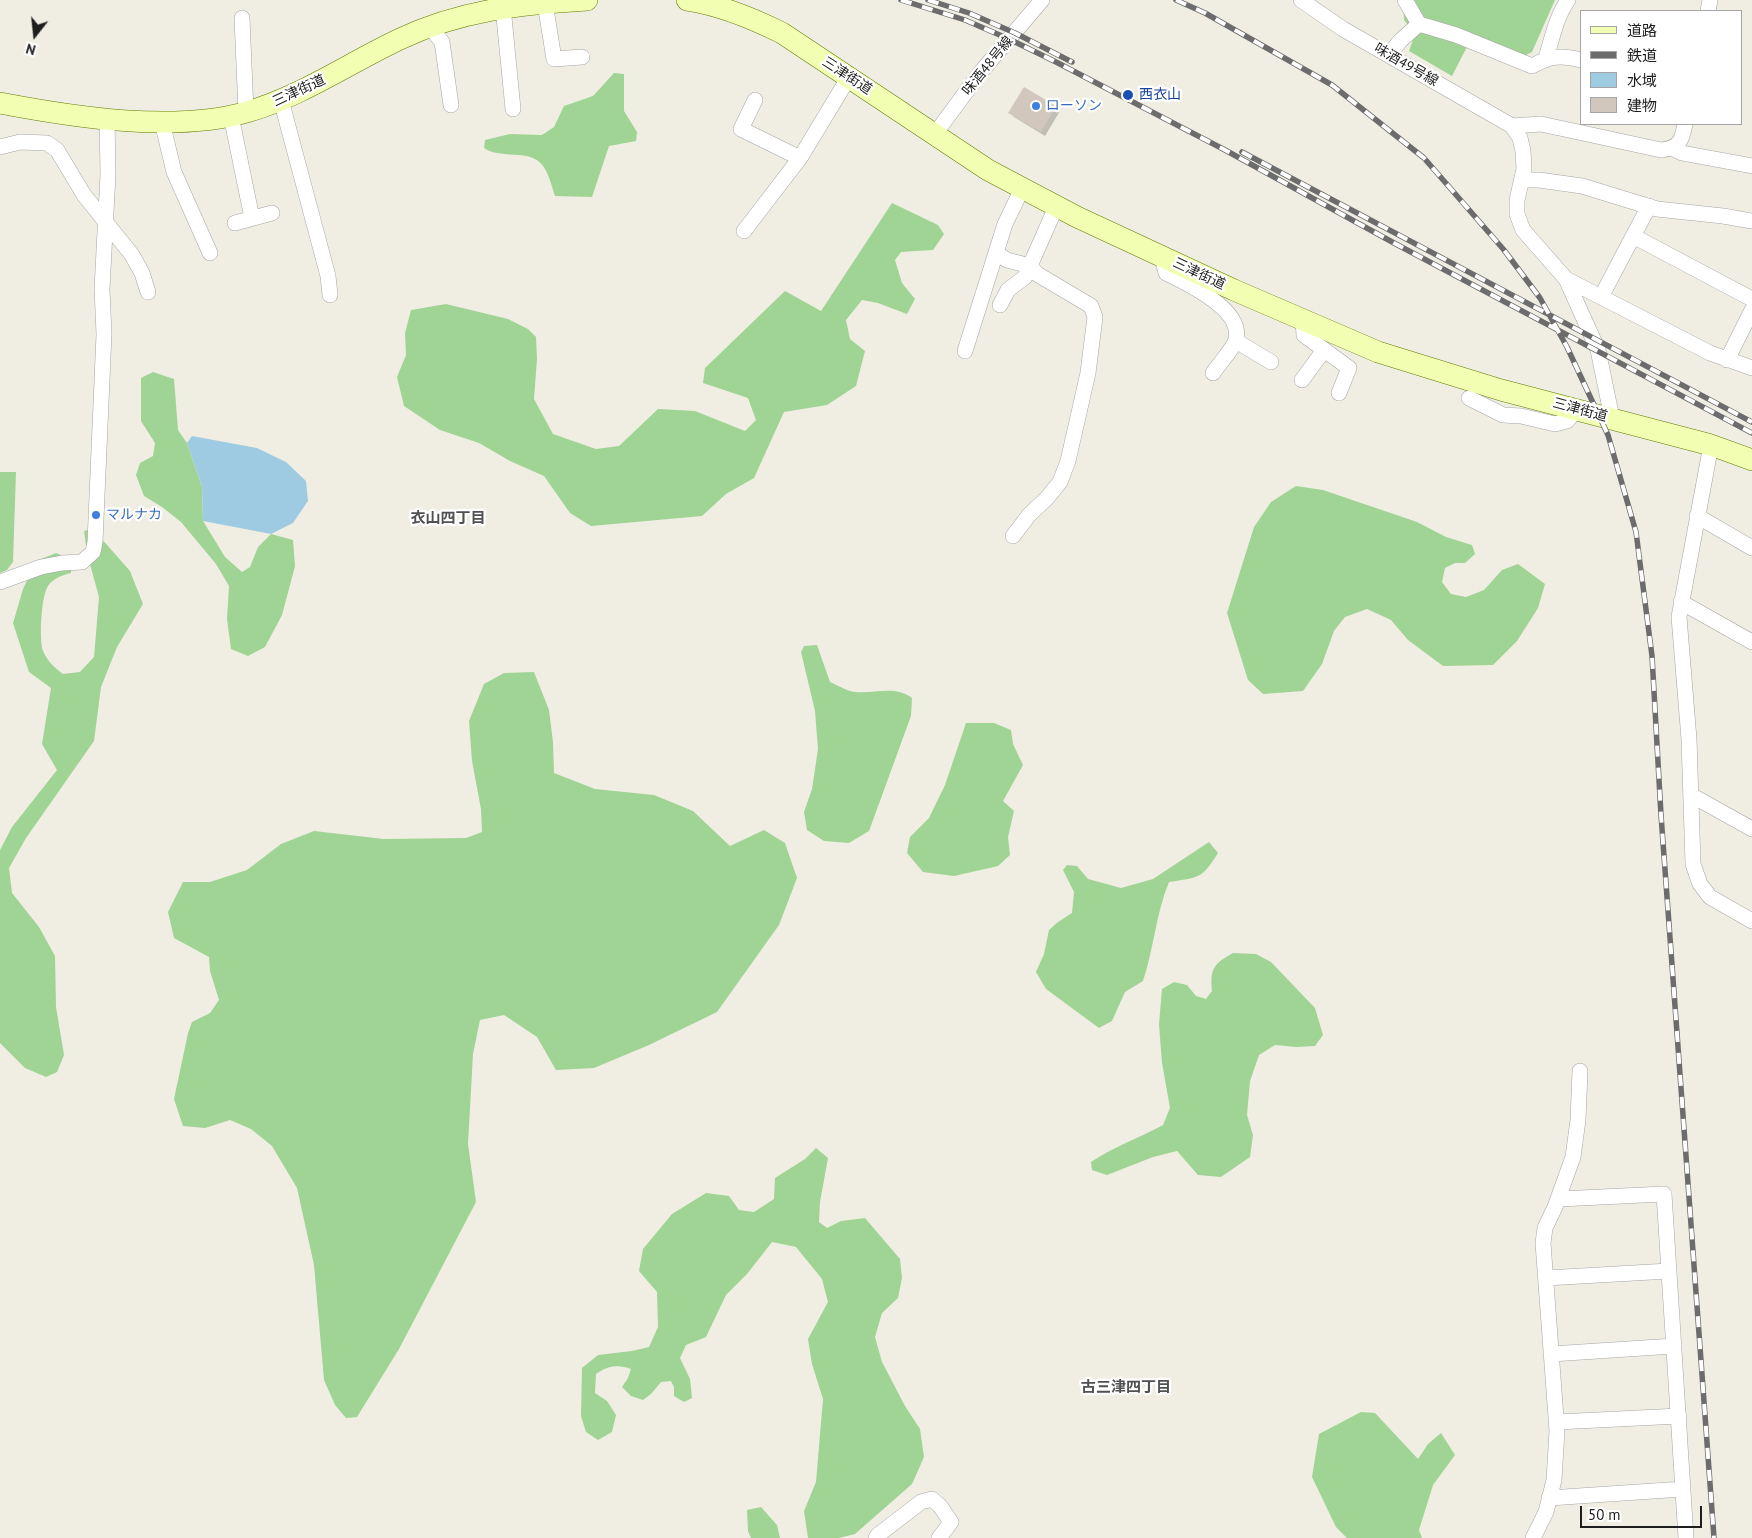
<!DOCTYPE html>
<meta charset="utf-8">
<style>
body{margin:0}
#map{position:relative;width:1752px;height:1538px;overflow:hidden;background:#f0eee3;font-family:"PT Sans","Noto Sans JP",sans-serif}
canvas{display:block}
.legend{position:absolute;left:1580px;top:10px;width:162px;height:115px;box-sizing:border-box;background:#fff;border:1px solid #a5a5a5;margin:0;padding:6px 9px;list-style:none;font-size:15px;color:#1e1e1e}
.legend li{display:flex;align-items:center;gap:10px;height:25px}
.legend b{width:25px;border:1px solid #a5a5a5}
.north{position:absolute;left:10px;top:10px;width:50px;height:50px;-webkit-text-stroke:4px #fff;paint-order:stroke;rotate:196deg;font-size:14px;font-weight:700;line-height:20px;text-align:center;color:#1e1e1e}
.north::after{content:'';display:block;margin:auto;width:18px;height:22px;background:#1e1e1e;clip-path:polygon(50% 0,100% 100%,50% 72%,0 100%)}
.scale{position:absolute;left:1580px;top:1506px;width:122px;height:22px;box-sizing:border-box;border:2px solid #1e1e1e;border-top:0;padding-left:6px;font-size:15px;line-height:18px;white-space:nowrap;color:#1e1e1e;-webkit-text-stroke:4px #fff;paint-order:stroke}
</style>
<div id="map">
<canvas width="1752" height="1538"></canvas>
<ul class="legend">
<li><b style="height:6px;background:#f2ffb3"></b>道路</li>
<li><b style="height:6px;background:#6c6c6c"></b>鉄道</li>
<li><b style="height:14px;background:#9fcbe2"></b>水域</li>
<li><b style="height:14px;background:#d1c7bc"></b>建物</li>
</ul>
<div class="north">N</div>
<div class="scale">50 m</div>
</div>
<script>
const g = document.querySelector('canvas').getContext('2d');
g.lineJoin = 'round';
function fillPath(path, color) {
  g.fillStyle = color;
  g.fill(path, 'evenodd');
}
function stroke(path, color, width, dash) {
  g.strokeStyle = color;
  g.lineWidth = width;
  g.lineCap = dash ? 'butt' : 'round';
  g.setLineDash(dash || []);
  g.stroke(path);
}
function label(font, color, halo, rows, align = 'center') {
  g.font = font + ' "PT Sans","Noto Sans JP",sans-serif';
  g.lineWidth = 4.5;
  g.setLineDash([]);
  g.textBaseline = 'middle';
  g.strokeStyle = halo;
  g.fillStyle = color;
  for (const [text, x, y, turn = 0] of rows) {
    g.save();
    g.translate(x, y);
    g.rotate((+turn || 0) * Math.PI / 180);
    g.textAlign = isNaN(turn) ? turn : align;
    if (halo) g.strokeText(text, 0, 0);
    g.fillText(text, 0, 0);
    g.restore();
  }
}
const forest = new Path2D(`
 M 1403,0 L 1555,0 L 1532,52 L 1520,58 L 1471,39 L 1452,76 L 1409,51 L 1415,34 L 1404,20 Z
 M 614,73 L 624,74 L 624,111 L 637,132 L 636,141 L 609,146 L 592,197 L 555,196 C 552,187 549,174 543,166 C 531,148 501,160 484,148 L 485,140 L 510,134 L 542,135 L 554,127 L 564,106 L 593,96 Z
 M 892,203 L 938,225 L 944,234 L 933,250 L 901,252 L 895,260 L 902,283 L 915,299 L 907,314 L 878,303 L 862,300 L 846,320 L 850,339 L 865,351 L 856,386 L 827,405 L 784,412 L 754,478 L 726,494 L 702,516 L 591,526 L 570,513 L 544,476 L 510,461 L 479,443 L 440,430 L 404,406 L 397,377 L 406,355 L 405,333 L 411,310 L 446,304 L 508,319 L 528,329 L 536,337 L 537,359 L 534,399 L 553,434 L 596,449 L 619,446 L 658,409 L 695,411 L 745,431 L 756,420 L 748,398 L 703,383 L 705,368 L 785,291 L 821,311 Z
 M 153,372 L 174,379 L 178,430 L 187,443 L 202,487 L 203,521 L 225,557 L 242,572 L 250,567 L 258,547 L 271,534 L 293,540 L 295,566 L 282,615 L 265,647 L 248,656 L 231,649 L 227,619 L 229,586 L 216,564 L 181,522 L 162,507 L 144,496 L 136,475 L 140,463 L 153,456 L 155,443 L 141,421 L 141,378 Z
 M 0,472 L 16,472 L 13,562 L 7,570 L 0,573 Z
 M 1296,486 L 1323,490 L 1417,522 L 1446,537 L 1472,545 L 1475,554 L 1465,563 L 1455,563 L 1445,568 L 1442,582 L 1451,594 L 1466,597 L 1484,590 L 1502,570 L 1518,564 L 1545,584 L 1538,608 L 1517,641 L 1493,665 L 1443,666 L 1408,640 L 1391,620 L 1367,609 L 1345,617 L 1334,631 L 1322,664 L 1303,691 L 1263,694 L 1248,680 L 1227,613 L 1254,527 L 1271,502 Z
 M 93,529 L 130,571 L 143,604 L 117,647 L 101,687 L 94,741 L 26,838 L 9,868 L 12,893 L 39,927 L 55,956 L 56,1007 L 64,1055 L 57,1072 L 46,1077 L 25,1068 L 0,1043 L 0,850 L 12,827 L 57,770 L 42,744 L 51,688 L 29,672 L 13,623 L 23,589 L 36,561 L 56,553 L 71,559 L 71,573 C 63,575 53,578 48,586 C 41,596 39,640 43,651 C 48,662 54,667 63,674 L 80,672 L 94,657 L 99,597 L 87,553 L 84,531 Z
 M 817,645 L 830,682 C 837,685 847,691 855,692 C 875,694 895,685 912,698 L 911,716 L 869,831 L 849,843 L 824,841 L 807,830 L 804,812 L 812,789 L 818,749 L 815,711 L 801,652 L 804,646 Z
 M 534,672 L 549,710 L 553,742 L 554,773 L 595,789 L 654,795 L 693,811 L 730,846 L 764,830 L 785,843 L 797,878 L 779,925 L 717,1012 L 649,1045 L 594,1068 L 556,1070 L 537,1037 L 504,1015 L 480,1020 L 473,1054 L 468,1144 L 476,1202 L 399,1349 L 357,1417 L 346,1418 L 335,1405 L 324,1380 L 314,1265 L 297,1188 L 272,1146 L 251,1129 L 230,1120 L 205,1128 L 183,1126 L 174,1099 L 188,1033 L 192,1022 L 210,1013 L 219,1000 L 210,971 L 209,957 L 174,938 L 168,912 L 183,882 L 210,882 L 247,870 L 281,844 L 314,831 L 384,839 L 466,838 L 482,832 L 481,809 L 472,761 L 469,721 L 484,684 L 504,673 Z
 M 966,723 L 994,723 L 1011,730 L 1013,744 L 1023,765 L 1003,801 L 1014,811 L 1008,837 L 1010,855 L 998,866 L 954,876 L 923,872 L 907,853 L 910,837 L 929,818 L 945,785 Z
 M 1209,842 L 1218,853 C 1201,880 1199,877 1169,882 C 1156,913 1154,948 1143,981 L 1125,992 L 1112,1021 L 1099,1028 L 1046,989 L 1036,972 L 1044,954 L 1049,930 L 1058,922 L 1072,913 L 1074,892 L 1063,870 L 1067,865 L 1077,866 L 1088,879 L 1121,888 L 1153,879 Z
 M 1233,953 L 1256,954 L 1271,962 L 1315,1008 L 1323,1035 L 1315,1046 L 1296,1047 L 1275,1045 L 1259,1055 L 1250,1081 L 1247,1115 L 1253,1135 L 1250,1157 L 1221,1177 L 1198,1175 L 1177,1151 L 1153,1157 L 1107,1175 L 1092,1170 L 1091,1162 C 1113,1147 1139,1138 1163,1125 L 1170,1108 L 1162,1063 L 1159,1024 L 1162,989 L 1174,982 L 1187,985 L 1196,996 L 1206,999 L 1212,991 C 1210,969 1213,964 1233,953 Z
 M 816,1148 L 828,1158 L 820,1202 L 819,1222 L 827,1228 L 841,1221 L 865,1218 L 900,1259 L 902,1278 L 898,1298 L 882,1313 L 875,1337 L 882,1362 L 905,1406 L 920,1429 L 924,1457 L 912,1484 L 855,1534 L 839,1538 L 808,1538 L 804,1511 L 816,1482 L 823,1399 L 812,1364 L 808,1339 L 828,1302 L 822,1279 L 796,1247 L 772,1242 L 747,1274 L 726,1295 L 706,1337 L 686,1345 L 680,1358 L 690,1379 L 692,1398 L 684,1402 L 674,1396 L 674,1387 L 671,1381 L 661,1382 L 651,1394 L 643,1400 L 631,1396 L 622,1387 L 628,1378 L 631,1369 C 618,1364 607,1366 596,1374 L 595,1393 L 607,1401 L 616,1415 L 612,1432 L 598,1440 L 586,1432 L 581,1416 L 582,1368 L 598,1355 L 632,1351 L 649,1347 L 658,1327 L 657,1292 L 639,1271 L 643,1249 L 672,1214 L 706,1193 L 729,1196 L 739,1210 L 754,1212 L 774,1199 L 775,1178 L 805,1159 Z
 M 1361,1412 L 1375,1413 L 1418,1459 L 1428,1444 L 1441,1433 L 1455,1455 L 1433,1485 L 1419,1530 L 1422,1538 L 1347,1538 L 1336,1527 L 1312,1477 L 1319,1434 Z
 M 761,1507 L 777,1525 L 780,1538 L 751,1538 L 748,1531 L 747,1510 Z`);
const water = new Path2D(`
 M 192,436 L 257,448 L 286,462 L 306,481 L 308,501 L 293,523 L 271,534 L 203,521 L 202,487 L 187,443 Z`);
const shadow = new Path2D(`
 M 1024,88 L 1055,107 L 1060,111 L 1045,136 L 1014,117 L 1010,112 Z`);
const building = new Path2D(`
 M 1024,87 L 1056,106 L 1041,132 L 1008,113 Z`);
const street = new Path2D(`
 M 1301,0 L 1343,29 L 1512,126 L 1541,124 L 1661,150 C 1679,148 1682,141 1685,124
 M 545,3 L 554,59 L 582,57
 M 503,7 L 513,109
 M 1708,11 L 1710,0
 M 242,18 L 246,112
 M 1419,24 L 1456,35 L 1532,66 C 1550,56 1560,55 1581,60
 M 429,26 L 442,42 L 451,105
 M 1389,55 L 1400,41 L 1419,24 L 1405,0
 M 1546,58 C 1552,39 1556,17 1568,0
 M 281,100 L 328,276 L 330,295
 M 755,100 L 741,129 L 800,158
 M 231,116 L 252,218
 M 162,122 L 174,172 L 210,253
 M 1512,126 L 1520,138 L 1523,151 L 1524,169 L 1517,200 L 1517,214 L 1523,230 L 1566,279 L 1598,350 L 1612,418
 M 935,134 L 980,73 L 1042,0
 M 0,147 L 20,142 L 47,143 L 57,150 L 84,195 L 132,255 L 142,273 L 148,292
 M 1671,148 L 1682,153 L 1752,166
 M 1522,180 L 1539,180 L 1582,186 L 1657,209 L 1723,216 L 1752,221
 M 235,223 L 272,213
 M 744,231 L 800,158 L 849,77
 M 1633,236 L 1752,299
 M 996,253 L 1007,260 L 1030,266 L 1037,274 L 1091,306 L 1095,317 L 1088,373 L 1068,461 L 1060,482 L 1047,498 L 1029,515 L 1013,536
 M 1162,257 L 1166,273 C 1187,283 1247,311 1235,342 C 1232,350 1218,365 1213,373
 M 1566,279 L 1710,353 L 1752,368
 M 1601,297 L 1649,206
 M 1000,305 L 1008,290 L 1025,277 L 1056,207
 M 1303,320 L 1304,335 L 1349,368 L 1339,393
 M 1236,341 L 1271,362
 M 965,351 L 1005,224 L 1022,189
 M 1727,360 L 1752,310
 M 1302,380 L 1324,350
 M 1469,398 L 1503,415 L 1521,416 L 1555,424 L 1567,421 L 1577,409
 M 1711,445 L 1679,617 L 1689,739 L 1693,864 L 1700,884 L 1710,897 L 1752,921
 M 1697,516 L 1752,548
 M 0,582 L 41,567 L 62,563 L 82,562 L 93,552 L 95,542 L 104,334 L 102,289 L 108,174 L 107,118
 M 1681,602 L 1752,642
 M 1691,795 L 1752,829
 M 1559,1199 L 1664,1194 L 1686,1538
 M 1546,1278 L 1669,1271
 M 1551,1354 L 1674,1346
 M 1557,1422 L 1679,1416
 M 1549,1498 L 1683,1489
 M 876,1538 L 878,1535 L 921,1502 L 932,1499 L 940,1506 L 951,1522 L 939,1538
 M 1533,1538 L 1546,1512 L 1554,1480 L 1557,1431 L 1543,1243 L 1545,1228 L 1555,1207 L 1573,1157 L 1578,1120 L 1580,1071`);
const secondary = new Path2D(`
 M 687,0 C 721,5 752,18 782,33 L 988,170 L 1077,217 L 1234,290 L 1378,352 L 1501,390 L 1711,445 L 1752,460
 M 0,103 C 74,117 174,133 247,112 C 302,96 349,63 400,39 C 461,10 521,4 587,0`);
const rail = new Path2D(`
 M 901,0 L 965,20 L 1009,39 L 1058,63 L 1225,150 L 1394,243 L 1752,433
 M 928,0 L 969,13 L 1015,33 L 1072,62
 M 1176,0 L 1205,13 L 1332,85 L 1424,158 L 1504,250 L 1540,298 L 1567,347 L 1608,435 L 1636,532 L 1652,656 L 1661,815 L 1714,1538
 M 1242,152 L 1752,422`);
const markers = [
 [1128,95,6,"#1a4fb4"],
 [1036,106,5,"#3f7fe0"],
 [96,515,5,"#3f7fe0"]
];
const streetNames = [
 ["味酒49号線",1406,65,30],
 ["味酒48号線",988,66,-51],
 ["三津街道",847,76,33],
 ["三津街道",299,91,-25],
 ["三津街道",1199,274,25],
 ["三津街道",1580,410,15]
];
const transitNames = [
 ["西衣山",1139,95]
];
const shopNames = [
 ["ローソン",1046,106],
 ["マルナカ",106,515]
];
const neighbourhoodNames = [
 ["衣山四丁目",448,519],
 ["古三津四丁目",1126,1388]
];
fillPath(forest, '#9fd494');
fillPath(water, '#9fcbe2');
fillPath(shadow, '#0003');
fillPath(building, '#d1c7bc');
stroke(street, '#a5a5a5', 16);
stroke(secondary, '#5f7b00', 22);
stroke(street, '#fff', 15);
stroke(secondary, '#f2ffb3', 21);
stroke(rail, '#6c6c6c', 5.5);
stroke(rail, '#fff', 4, [11]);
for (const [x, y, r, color] of markers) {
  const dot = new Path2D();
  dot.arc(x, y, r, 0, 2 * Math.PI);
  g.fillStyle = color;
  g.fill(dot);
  stroke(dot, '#fff', 2);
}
label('14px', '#1e1e1e', '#fff', streetNames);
label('14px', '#164399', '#fff', transitNames, 'left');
label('14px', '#366cbe', '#fff', shopNames, 'left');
label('bold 15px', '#515151', '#fff', neighbourhoodNames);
</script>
